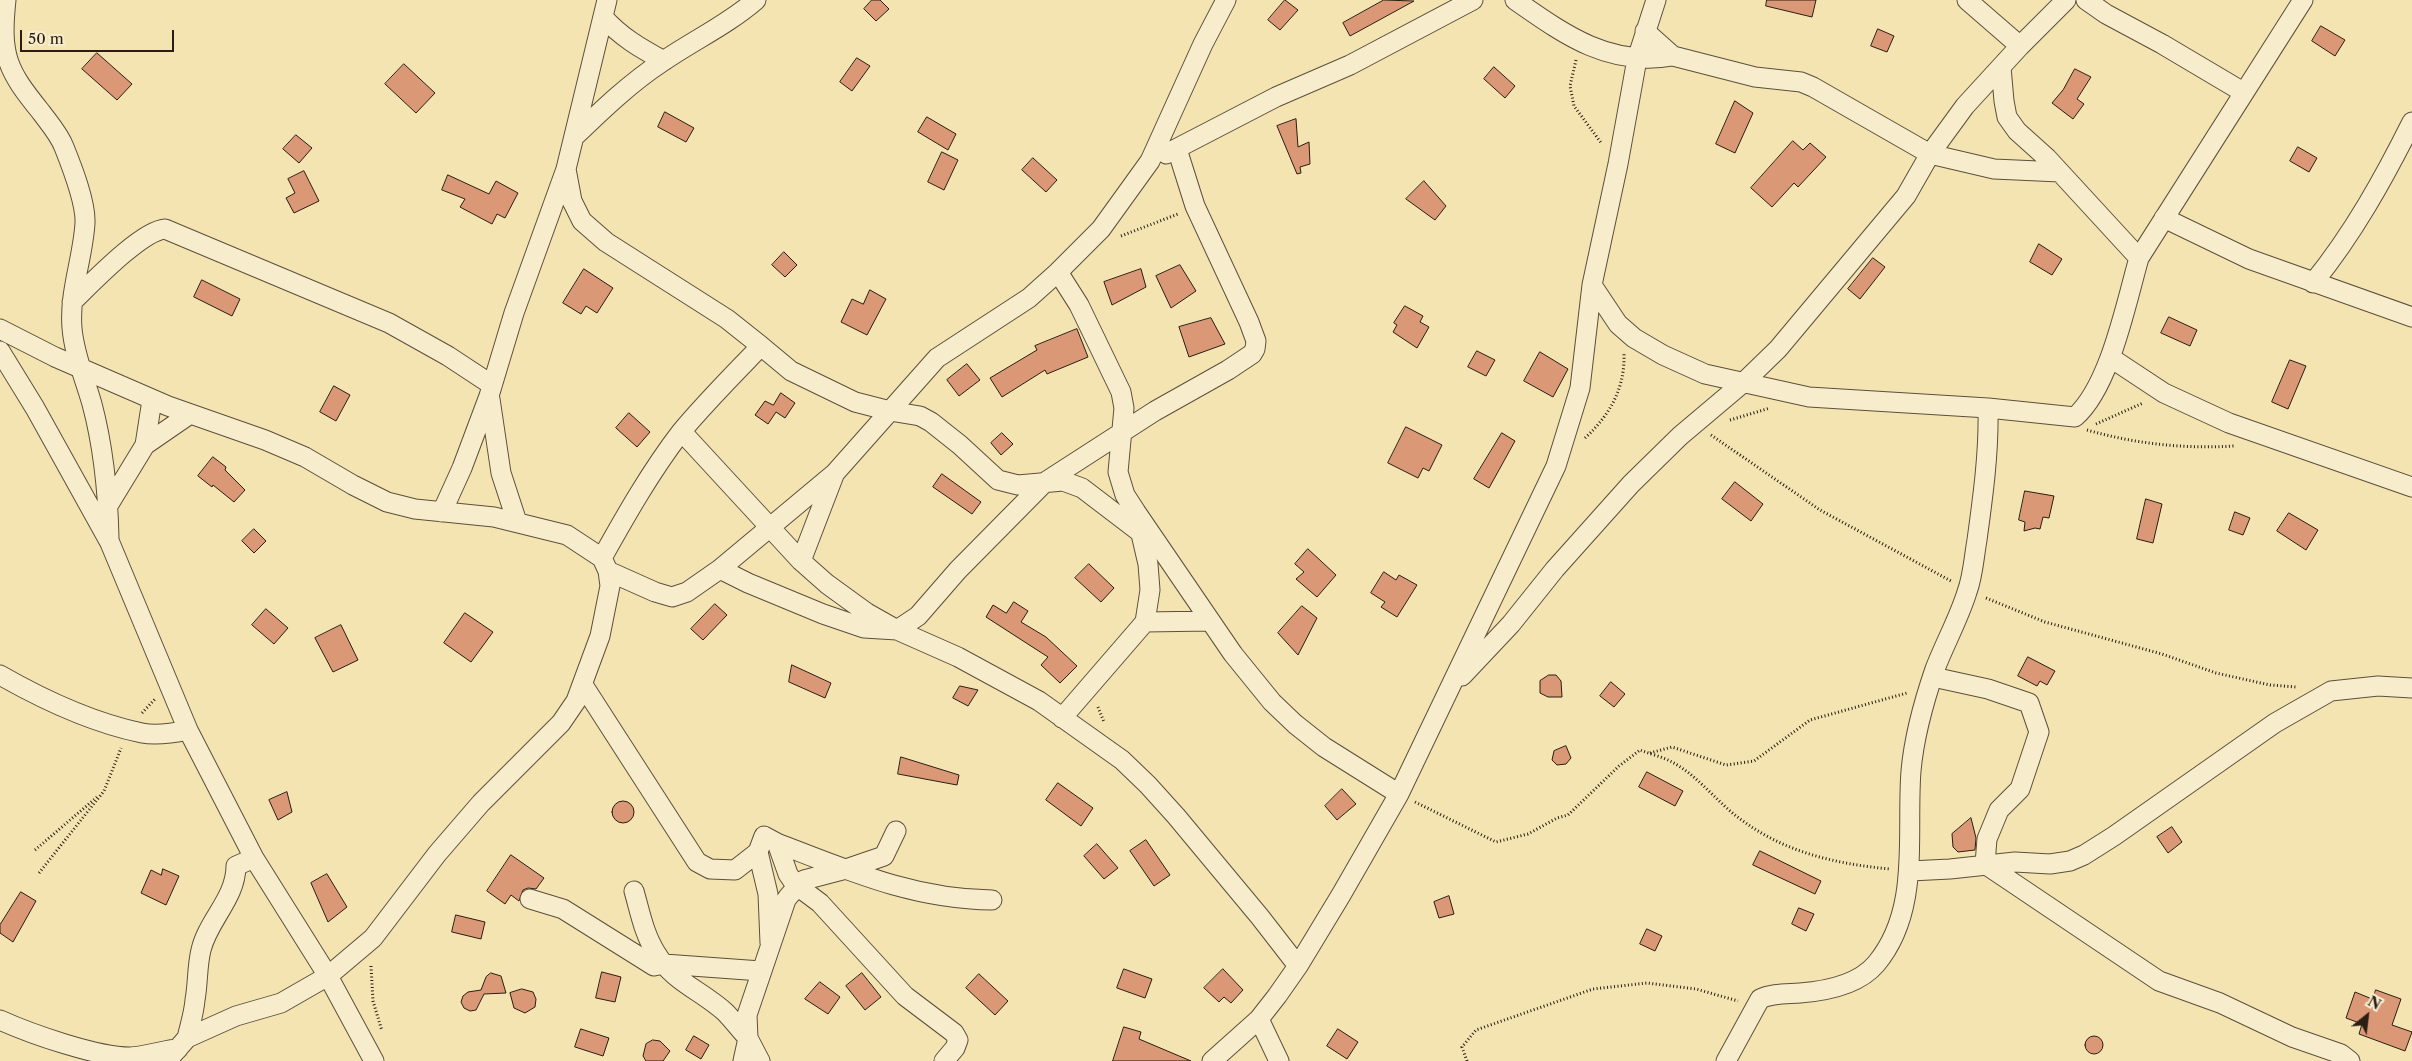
<!DOCTYPE html>
<style>
body{margin:0}
#map{position:relative;width:2412px;height:1061px;overflow:hidden;background:#f3e4b2;font-family:"Libre Caslon Text",serif}
canvas{display:block}
.north{position:absolute;left:2342px;top:991px;width:50px;height:50px;-webkit-text-stroke:4px #f7edcd;paint-order:stroke;rotate:29deg;font-size:14px;font-weight:700;line-height:20px;text-align:center;color:#2b1d13}
.north::after{content:'';display:block;margin:auto;width:18px;height:22px;background:#2b1d13;clip-path:polygon(50% 0,100% 100%,50% 72%,0 100%)}
.scale{position:absolute;left:20px;top:30px;width:154px;height:22px;box-sizing:border-box;border:2px solid #2b1d13;border-top:0;padding-left:6px;font-size:15px;line-height:18px;white-space:nowrap;color:#2b1d13;-webkit-text-stroke:4px #f7edcd;paint-order:stroke}
</style>
<div id="map">
<canvas width="2412" height="1061"></canvas>
<div class="north">N</div>
<div class="scale">50 m</div>
</div>
<script>
const g = document.querySelector('canvas').getContext('2d');
g.lineJoin = 'round';
function fillPath(path, color) {
  g.fillStyle = color;
  g.fill(path, 'evenodd');
}
function stroke(path, color, width, dash) {
  g.strokeStyle = color;
  g.lineWidth = width;
  g.lineCap = dash ? 'butt' : 'round';
  g.setLineDash(dash || []);
  g.stroke(path);
}
const building = new Path2D(`
 M 872,0 L 880,0 L 889,9 L 876,21 L 864,9 Z
 M 1285,0 L 1298,10 L 1280,30 L 1268,20 Z
 M 1384,0 L 1414,1 L 1350,36 L 1343,23 Z
 M 1767,0 L 1816,0 L 1812,17 L 1766,6 Z
 M 2321,26 L 2345,40 L 2335,56 L 2312,41 Z
 M 1878,29 L 1894,36 L 1887,52 L 1871,46 Z
 M 97,53 L 132,84 L 117,100 L 82,69 Z
 M 857,58 L 870,66 L 852,91 L 840,82 Z
 M 404,64 L 435,93 L 416,113 L 385,84 Z
 M 1494,67 L 1515,86 L 1505,98 L 1484,79 Z
 M 2075,69 L 2091,77 L 2077,99 L 2084,104 L 2073,119 L 2052,103 L 2063,90 Z
 M 1735,101 L 1753,113 L 1735,153 L 1716,144 Z
 M 665,112 L 694,128 L 686,142 L 658,127 Z
 M 927,117 L 956,134 L 948,150 L 918,132 Z
 M 1296,119 L 1298,147 L 1309,142 L 1310,164 L 1300,167 L 1301,173 L 1297,174 L 1277,126 Z
 M 296,135 L 312,148 L 299,163 L 283,149 Z
 M 1793,141 L 1803,150 L 1810,143 L 1826,157 L 1798,187 L 1794,183 L 1772,207 L 1751,188 Z
 M 2298,147 L 2317,158 L 2309,172 L 2290,161 Z
 M 942,152 L 958,160 L 944,190 L 928,182 Z
 M 1033,158 L 1057,180 L 1046,192 L 1022,170 Z
 M 304,171 L 319,201 L 294,213 L 286,198 L 295,193 L 288,179 Z
 M 448,175 L 489,194 L 496,181 L 518,193 L 505,218 L 497,214 L 492,224 L 460,207 L 465,199 L 442,190 Z
 M 1424,181 L 1446,206 L 1435,220 L 1406,199 Z
 M 2039,244 L 2062,259 L 2052,275 L 2030,262 Z
 M 784,252 L 797,265 L 785,277 L 772,265 Z
 M 1873,258 L 1885,267 L 1860,299 L 1848,289 Z
 M 1180,265 L 1196,291 L 1171,308 L 1156,276 Z
 M 584,269 L 613,288 L 597,313 L 586,306 L 581,314 L 563,303 Z
 M 1141,269 L 1146,287 L 1112,305 L 1104,282 Z
 M 202,280 L 240,299 L 232,316 L 194,297 Z
 M 870,290 L 886,299 L 867,335 L 841,322 L 852,299 L 863,304 Z
 M 1405,306 L 1423,316 L 1420,322 L 1429,327 L 1417,348 L 1393,332 L 1397,325 L 1394,323 Z
 M 2169,317 L 2197,330 L 2190,346 L 2161,333 Z
 M 1211,318 L 1225,344 L 1189,357 L 1179,327 Z
 M 1077,329 L 1088,357 L 1047,374 L 1045,370 L 1002,397 L 990,378 L 1037,350 L 1035,346 Z
 M 1477,351 L 1495,360 L 1486,376 L 1468,367 Z
 M 1540,352 L 1568,369 L 1553,397 L 1524,381 Z
 M 2290,360 L 2306,366 L 2288,409 L 2272,402 Z
 M 967,364 L 980,380 L 959,396 L 947,380 Z
 M 334,386 L 350,395 L 336,421 L 320,412 Z
 M 781,393 L 795,403 L 785,418 L 776,412 L 768,424 L 755,415 L 765,401 L 773,405 Z
 M 629,413 L 650,432 L 637,447 L 616,428 Z
 M 1406,427 L 1442,445 L 1429,471 L 1423,468 L 1418,478 L 1388,463 Z
 M 1002,433 L 1013,444 L 1001,455 L 991,443 Z
 M 1502,433 L 1515,441 L 1489,488 L 1474,479 Z
 M 213,457 L 226,467 L 225,470 L 245,490 L 234,502 L 213,485 L 212,487 L 198,476 Z
 M 942,474 L 981,502 L 972,514 L 933,487 Z
 M 1735,482 L 1763,504 L 1751,521 L 1722,499 Z
 M 2025,491 L 2054,496 L 2049,518 L 2043,517 L 2040,529 L 2035,528 L 2024,531 L 2025,522 L 2019,520 Z
 M 2146,499 L 2162,504 L 2153,543 L 2137,539 Z
 M 2235,512 L 2250,518 L 2243,535 L 2229,530 Z
 M 2289,513 L 2318,530 L 2306,550 L 2277,531 Z
 M 254,529 L 266,541 L 254,553 L 242,541 Z
 M 1308,549 L 1336,575 L 1317,597 L 1296,579 L 1304,572 L 1295,564 Z
 M 1089,564 L 1114,588 L 1101,602 L 1075,578 Z
 M 1384,572 L 1396,580 L 1399,575 L 1417,585 L 1397,617 L 1381,607 L 1385,602 L 1371,593 Z
 M 1014,602 L 1028,611 L 1021,622 L 1046,637 L 1077,666 L 1060,683 L 1041,665 L 1048,657 L 986,617 L 993,605 L 1006,613 Z
 M 715,604 L 727,615 L 703,640 L 691,629 Z
 M 1302,606 L 1317,618 L 1298,655 L 1278,633 Z
 M 266,609 L 288,628 L 274,644 L 252,625 Z
 M 465,613 L 493,632 L 471,662 L 444,643 Z
 M 341,625 L 358,660 L 333,672 L 315,638 Z
 M 2028,657 L 2055,671 L 2047,685 L 2040,681 L 2037,686 L 2018,676 Z
 M 792,665 L 831,683 L 825,698 L 789,682 Z
 M 1549,675 L 1556,675 L 1561,681 L 1562,697 L 1548,697 L 1540,693 L 1540,681 Z
 M 1611,682 L 1625,694 L 1614,707 L 1600,696 Z
 M 960,686 L 978,690 L 968,706 L 953,698 Z
 M 1566,746 L 1571,758 L 1566,764 L 1557,765 L 1552,760 L 1554,751 Z
 M 901,757 L 959,775 L 957,785 L 898,774 Z
 M 1647,772 L 1683,791 L 1675,806 L 1639,787 Z
 M 1058,783 L 1093,808 L 1081,826 L 1046,800 Z
 M 1342,789 L 1356,804 L 1337,820 L 1325,806 Z
 M 287,792 L 292,812 L 278,820 L 269,800 Z
 M612 812a11 11 0 1 1 22 0a11 11 0 1 1-22 0Z
 M 1971,818 L 1976,838 L 1975,850 L 1958,852 L 1953,847 L 1952,834 Z
 M 2172,827 L 2182,842 L 2168,853 L 2157,837 Z
 M 1146,840 L 1170,875 L 1154,886 L 1130,851 Z
 M 1097,844 L 1118,868 L 1104,879 L 1084,856 Z
 M 1760,851 L 1821,881 L 1815,894 L 1753,865 Z
 M 511,855 L 544,878 L 536,889 L 528,888 L 523,890 L 519,901 L 511,895 L 505,904 L 487,891 Z
 M 163,869 L 179,876 L 166,905 L 141,893 L 151,870 L 161,875 Z
 M 327,874 L 347,907 L 328,922 L 311,883 Z
 M 21,892 L 36,901 L 13,942 L 0,933 L 0,925 Z
 M 1449,896 L 1454,914 L 1439,918 L 1434,902 Z
 M 1799,908 L 1814,914 L 1806,931 L 1792,924 Z
 M 456,915 L 485,922 L 481,939 L 452,932 Z
 M 1647,929 L 1662,936 L 1655,951 L 1640,944 Z
 M 1124,969 L 1152,979 L 1145,998 L 1117,988 Z
 M 1223,969 L 1243,990 L 1231,1003 L 1224,997 L 1219,1002 L 1204,988 Z
 M 602,972 L 621,977 L 615,1002 L 596,998 Z
 M 491,973 L 501,976 L 506,993 L 484,994 L 476,1010 L 470,1011 L 464,1008 L 461,1002 L 463,996 L 468,992 L 481,990 L 486,977 Z
 M 862,973 L 881,997 L 865,1010 L 846,986 Z
 M 979,974 L 1008,1001 L 995,1015 L 966,988 Z
 M 820,982 L 840,997 L 828,1014 L 805,999 Z
 M 522,989 L 533,992 L 536,999 L 535,1007 L 525,1013 L 514,1008 L 510,993 Z
 M 2376,990 L 2401,999 L 2392,1025 L 2412,1032 L 2405,1051 L 2359,1034 L 2362,1024 L 2346,1018 L 2355,992 L 2372,999 Z
 M 1124,1027 L 1141,1032 L 1139,1039 L 1191,1061 L 1113,1061 Z
 M 581,1029 L 609,1038 L 603,1056 L 575,1047 Z
 M 1338,1029 L 1358,1042 L 1347,1059 L 1327,1046 Z
 M 694,1036 L 709,1045 L 701,1059 L 686,1050 Z
 M2085 1045a9 9 0 1 1 18 0a9 9 0 1 1-18 0Z
 M 653,1040 L 660,1041 L 670,1051 L 663,1061 L 646,1061 L 643,1056 L 646,1044 Z`);
const path = new Path2D(`
 M 1576,60 L 1570,86 L 1574,106 L 1602,144
 M 1121,236 L 1178,214
 M 1730,420 L 1770,408
 M 2096,424 L 2143,403
 M 2087,430 C 2136,444 2184,449 2234,446
 M 1711,435 L 1820,510 L 1951,581
 M 1585,438 C 1610,415 1625,388 1624,354
 M 1986,598 L 2045,622 L 2162,654 L 2216,673 L 2270,685 L 2296,687
 M 1098,707 L 1104,722
 M 142,713 L 155,699
 M 1650,753 L 1672,747 L 1726,765 L 1754,761 L 1810,720 L 1907,693
 M 1415,802 L 1496,842 L 1528,834 L 1557,818 L 1568,815 L 1619,766 L 1640,750 C 1650,754 1663,757 1672,762 C 1699,776 1718,804 1743,821 C 1787,853 1837,864 1890,869
 M 35,850 L 97,797
 M 39,873 L 104,791 L 121,748
 M 371,966 L 373,1001 L 382,1031
 M 1467,1061 L 1462,1047 L 1476,1030 L 1593,989 L 1647,983 L 1696,989 L 1738,1001`);
const minor = new Path2D(`
 M 6,0 C 0,56 7,70 41,112 C 49,123 59,134 64,147 C 72,167 86,202 85,223 C 83,258 69,292 72,328 C 74,354 85,379 92,404 C 104,449 108,493 109,538
 M 1515,0 C 1565,35 1609,67 1673,56
 M 1967,0 L 2020,46
 M 2086,0 L 2106,14 L 2162,44 L 2243,92
 M 603,17 C 621,37 640,48 664,61
 M 1645,31 L 1673,56 L 1755,77 L 1801,82 L 1813,87 L 1930,154 L 1994,169 L 2060,172
 M 574,137 C 602,110 630,83 662,62 C 694,40 727,25 756,0
 M 1166,154 L 1276,97 L 1350,65 L 1473,0
 M 566,169 L 572,201 L 582,221 L 606,242 L 727,319 L 761,346 C 734,374 706,402 681,432 C 651,471 626,515 602,558
 M 2164,218 L 2249,259 L 2412,317
 M 2139,258 L 2303,0
 M 1058,272 L 1079,305 L 1121,392 L 1124,408 L 1118,472 L 1125,495 L 1136,512 L 1233,654 L 1272,702 L 1295,724 L 1324,747 L 1399,794
 M 2313,283 C 2353,234 2384,178 2412,122
 M 1592,285 L 1618,324 L 1634,338 L 1663,355 L 1705,374 L 1809,397 L 1988,408 L 2075,417 C 2110,386 2126,303 2139,258 L 2047,158 L 2017,131 L 2007,117 L 2004,101 L 2001,67
 M 72,302 C 91,284 141,231 165,229 L 389,323 L 448,356 L 492,385
 M 0,329 L 55,357 L 168,406 L 265,440 L 305,457 L 353,485 L 387,502 L 415,509 L 494,517 L 567,535 L 602,558 L 608,571 L 610,586 L 600,636 L 576,701 L 561,723 L 481,803 L 437,854 L 373,938 L 328,976 L 281,1003 L 236,1016 L 187,1038 L 167,1061
 M 761,346 L 791,371 L 855,402 L 890,411 L 920,416 L 931,422 L 960,445 L 998,480 L 1018,485 L 1063,481 L 1082,488 L 1141,533
 M 0,351 L 35,408 L 110,543 L 188,730 L 254,858 L 328,976 L 374,1061
 M 2111,358 L 2164,393 L 2229,423 L 2412,487
 M 490,399 L 501,473 L 517,522
 M 682,432 L 801,561 L 827,584 L 867,613 L 897,630 L 958,657 L 1039,701 L 1122,760 L 1148,785 L 1176,816 L 1260,917 L 1298,966
 M 145,445 L 152,400
 M 109,504 L 145,445 L 190,414
 M 442,512 L 462,468 L 489,396 L 514,313 L 566,169 L 607,0
 M 801,561 L 834,475
 M 720,569 L 748,583 L 823,614 L 864,628 L 897,630 L 918,616 L 958,570 L 1045,482 L 1155,411 L 1228,370 L 1252,354 L 1255,349 L 1256,341 L 1249,322 L 1195,206 L 1177,149
 M 608,571 L 655,592 L 672,597 L 687,592 L 720,569 L 835,473 L 937,358 L 1029,298 L 1058,272 L 1101,229 L 1150,161 L 1203,44 L 1226,0
 M 1145,622 L 1210,621
 M 0,675 C 42,699 94,723 142,733 C 157,736 174,733 188,730
 M 1462,676 L 1511,624 L 1555,569 L 1631,484 L 1680,436 L 1744,382 L 1778,349 L 1906,196 L 1930,154 L 1965,106 L 2020,46 L 2066,0
 M 1933,677 L 1988,689 L 2029,703 L 2039,732 L 2020,789 L 1999,810 L 1987,839 L 1985,864 L 2159,981 L 2220,1003 L 2292,1037 L 2341,1054 L 2350,1061
 M 583,685 L 697,862 L 710,869 L 735,870 L 758,852
 M 1062,718 L 1145,622 L 1150,590 L 1148,564 L 1138,521
 M 777,843 C 850,871 913,899 992,900
 M 1910,871 L 1950,869 L 2015,862 L 2050,864 L 2070,861 L 2084,855 L 2114,836 L 2275,723 L 2331,691 L 2378,686 L 2412,688
 M 634,891 C 640,912 644,934 656,953 C 672,981 702,991 725,1012 C 733,1020 740,1030 748,1038 L 743,1061
 M 530,899 L 563,909 L 654,966 L 664,964 L 761,971
 M 770,943 L 768,894 L 758,852 L 764,836 L 777,843 L 788,874 L 798,889 L 804,891 L 820,903 L 905,996 L 954,1033 L 958,1040 L 955,1048 L 944,1061
 M 1259,1019 L 1279,1061
 M 0,1020 C 31,1034 97,1057 130,1057 C 143,1057 173,1048 178,1049
 M 187,1038 C 190,1025 194,1013 195,1000 C 198,984 197,966 201,950 C 208,920 236,898 236,866 L 254,858
 M 760,1061 L 748,1038 L 747,1015 L 786,900 C 791,892 798,888 804,880 L 846,869 L 884,856 L 896,831
 M 1212,1061 L 1259,1019 L 1277,996 L 1298,966 L 1341,895 L 1399,794 L 1556,466 L 1580,388 L 1592,285 L 1618,164 L 1637,59 L 1656,0
 M 1726,1061 L 1760,999 C 1772,993 1787,994 1800,993 C 1826,991 1859,984 1876,964 C 1921,910 1906,836 1911,771 C 1914,737 1924,701 1935,669 C 1945,643 1959,618 1967,592 C 1973,576 1974,557 1977,540 C 1983,496 1989,453 1988,408`);
fillPath(building, '#da9877');
stroke(building, '#2b1d13', 1);
stroke(minor, '#5d4f3b', 21);
stroke(path, '#2b1d13', 3, [1, 2.5]);
stroke(minor, '#f7edcd', 19);
</script>
